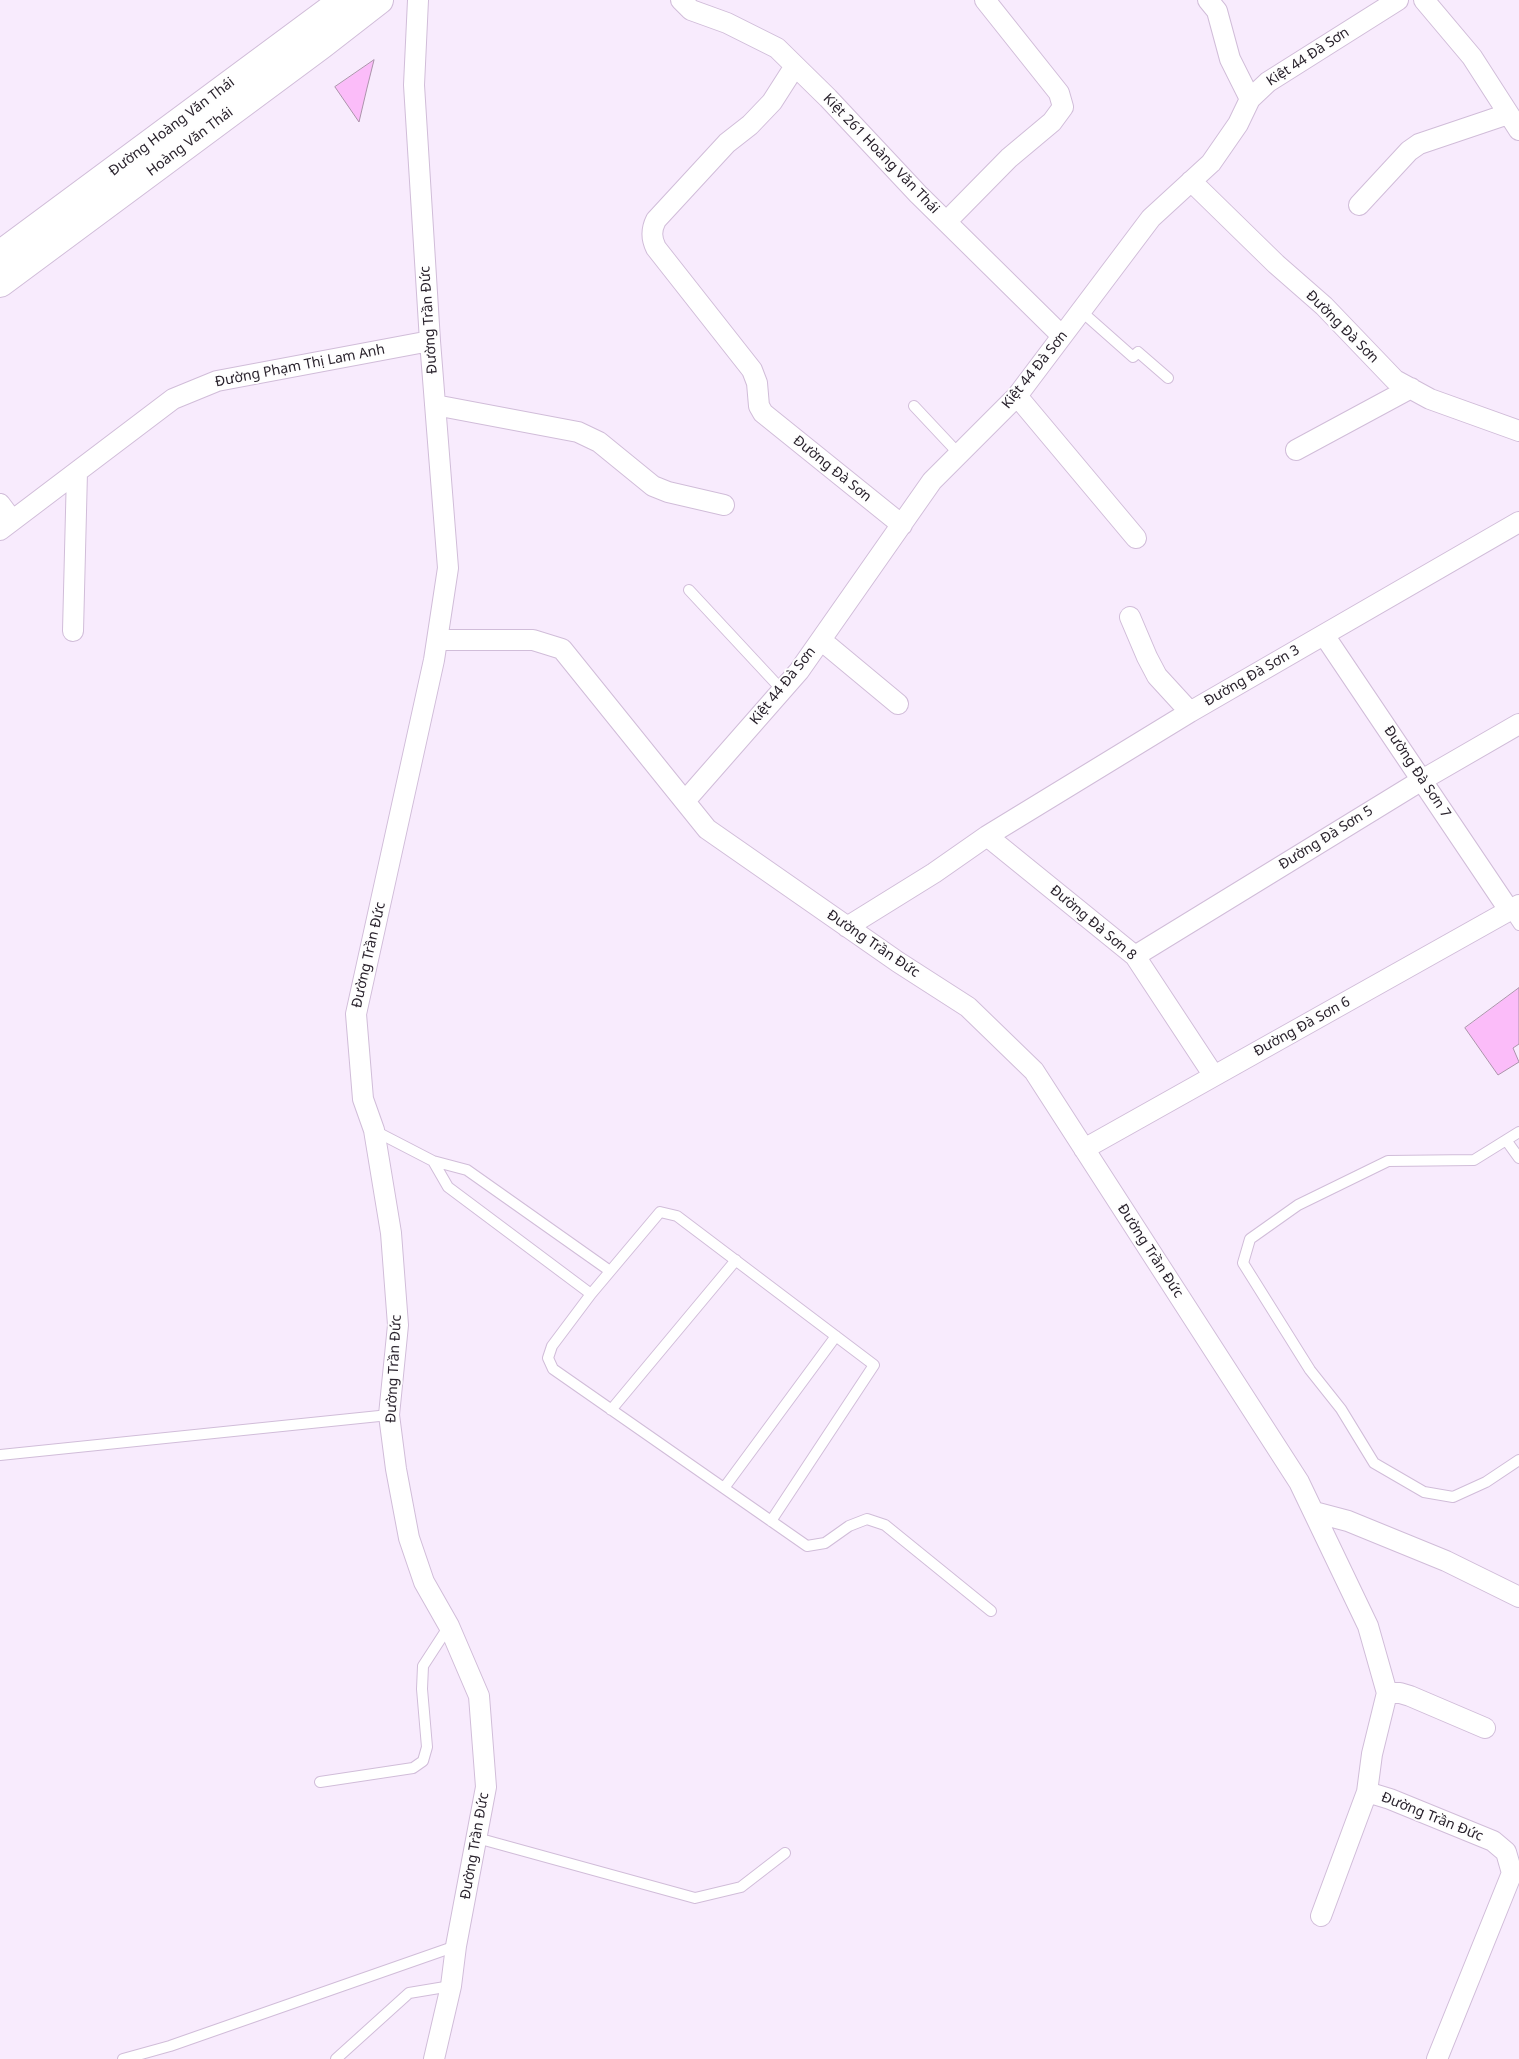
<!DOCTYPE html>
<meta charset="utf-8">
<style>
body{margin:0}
canvas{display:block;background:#f8ebfd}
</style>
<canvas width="1519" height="2059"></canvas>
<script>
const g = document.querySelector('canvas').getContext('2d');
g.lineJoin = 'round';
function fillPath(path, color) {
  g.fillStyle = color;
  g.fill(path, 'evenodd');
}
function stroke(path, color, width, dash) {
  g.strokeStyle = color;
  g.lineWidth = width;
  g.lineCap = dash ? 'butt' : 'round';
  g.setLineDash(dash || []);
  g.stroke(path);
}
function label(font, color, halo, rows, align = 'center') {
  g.font = font + ' "Noto Sans",sans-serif';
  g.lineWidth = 4;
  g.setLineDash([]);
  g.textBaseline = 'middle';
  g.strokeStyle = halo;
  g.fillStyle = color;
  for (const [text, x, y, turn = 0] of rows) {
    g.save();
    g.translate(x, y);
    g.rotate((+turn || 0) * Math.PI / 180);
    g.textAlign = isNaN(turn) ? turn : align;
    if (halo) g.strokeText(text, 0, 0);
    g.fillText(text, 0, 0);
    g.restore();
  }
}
const building = new Path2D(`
 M 374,60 L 367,88 L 359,122 L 335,87 Z
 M 1519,988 L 1519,1044 L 1513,1048 L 1519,1062 L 1498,1075 L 1465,1028 Z`);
const lane = new Path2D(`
 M 1081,311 L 1133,357 L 1138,352 L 1168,378
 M 914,406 L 959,454
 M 689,590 L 782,690
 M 1509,910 L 1519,925
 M 375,1131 L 433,1161
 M 1519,1132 L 1474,1160 L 1388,1161 L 1298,1205 L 1250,1239 L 1243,1263 L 1310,1370 L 1341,1409 L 1374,1463 L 1424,1492 L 1453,1497 L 1486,1482 L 1519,1460
 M 1506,1140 L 1519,1158
 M 591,1294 L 448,1187 L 433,1161 L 467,1170 L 610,1271
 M 611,1410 L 736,1260
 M 0,1455 L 389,1415
 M 724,1488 L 836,1336
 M 771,1521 L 874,1365 L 677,1216 L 660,1212 L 591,1294 L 552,1346 L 548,1358 L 553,1369 L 807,1546 L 825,1543 L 849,1526 L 867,1519 L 885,1525 L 991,1611
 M 320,1782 L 413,1768 L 423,1761 L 427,1747 L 422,1689 L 423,1666 L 449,1626
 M 477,1838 L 695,1898 L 741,1887 L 785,1853
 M 123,2059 L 170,2046 L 456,1946
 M 336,2059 L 409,1993 L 451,1986`);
const street = new Path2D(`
 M 418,0 L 414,85 L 430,341 L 448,568 L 434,660 L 356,1014 L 363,1099 L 374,1130 L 391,1233 L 398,1325 L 389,1415 L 396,1469 L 409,1538 L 424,1582 L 449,1626 L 479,1696 L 486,1787 L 456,1946 L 451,1986 L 434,2059
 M 681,0 L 691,10 L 727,23 L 777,48 L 828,98 L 918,194 L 1062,336
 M 1208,0 L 1217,11 L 1230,59 L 1250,99
 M 1424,0 L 1472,57 L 1519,130
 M 795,66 L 772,102 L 750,125 L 727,143 L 656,220 C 651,230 651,238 656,248 L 752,370 L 757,383 L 759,406 L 763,413 L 902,525
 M 1191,181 L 1276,264 L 1324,306 L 1395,380 L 1430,399 L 1519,431
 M 1359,205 L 1409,151 L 1419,144 L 1508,114
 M 947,221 L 1009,158 L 1052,122 L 1063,107 L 1059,93 L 985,0
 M 1017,396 L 1136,538
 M 435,405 L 578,432 L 599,442 L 653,486 L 668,492 L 724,505
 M 1296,450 L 1411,388
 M 0,504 L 12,520
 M 0,530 L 173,399 L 217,381 L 430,341
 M 1130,617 L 1147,657 L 1157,676 L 1190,712
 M 73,631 L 77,472
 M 1324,635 L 1509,910
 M 438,640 L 533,640 L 562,649 L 707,829 L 898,962 L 968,1007 L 1034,1071 L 1299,1482 L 1368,1626 L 1387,1693 L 1372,1754 L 1367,1792 L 1390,1799 L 1493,1841 L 1506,1852 L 1512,1873 L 1437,2059
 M 821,640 L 898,704
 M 685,801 L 799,671 L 932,481 L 1017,396 L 1151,218 L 1211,163 L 1238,124 L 1250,99 L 1268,82 L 1398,0
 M 987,836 L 1135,956 L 1214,1076
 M 847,927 L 934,873 L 987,836 L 1190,712 L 1519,522
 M 1135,956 L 1422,780 L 1519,724
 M 1084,1149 L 1519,905
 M 1314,1512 L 1348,1521 L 1446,1561 L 1519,1597
 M 1387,1693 L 1400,1693 L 1410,1696 L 1485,1728
 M 1321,1916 L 1367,1792`);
const primary = new Path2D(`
 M 0,255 L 344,0
 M 0,283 L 321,45 L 379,0`);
const streetNames = [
 ["Kiệt 44 Đà Sơn",1308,57,-33],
 ["Đường Hoàng Văn Thái",172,127,-37],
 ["Hoàng Văn Thái",190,142,-37],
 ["Kiệt 261 Hoàng Văn Thái",881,154,46],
 ["Đường Trần Đức",429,320,-94],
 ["Đường Đà Sơn",1342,327,45],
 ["Đường Phạm Thị Lam Anh",300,366,-11],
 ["Kiệt 44 Đà Sơn",1035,370,-51],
 ["Đường Đà Sơn",832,469,39],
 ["Đường Đà Sơn 3",1252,676,-30],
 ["Kiệt 44 Đà Sơn",783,686,-51],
 ["Đường Đà Sơn 7",1417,772,56],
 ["Đường Đà Sơn 5",1326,838,-32],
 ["Đường Đà Sơn 8",1093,923,40],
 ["Đường Trần Đức",873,944,34],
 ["Đường Trần Đức",369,955,-77],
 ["Đường Đà Sơn 6",1302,1027,-29],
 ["Đường Trần Đức",1150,1251,57],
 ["Đường Trần Đức",394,1369,-87],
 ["Đường Trần Đức",1432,1817,22],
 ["Đường Trần Đức",475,1846,-80]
];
fillPath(building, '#fbbcf9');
stroke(building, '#ac93ab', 1);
stroke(lane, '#d1bdd9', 12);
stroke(street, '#d1bdd9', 22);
stroke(primary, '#d1bdd9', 30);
stroke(lane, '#fff', 10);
stroke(street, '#fff', 20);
stroke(primary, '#fff', 28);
label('14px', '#29222c', '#fefefe', streetNames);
</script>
